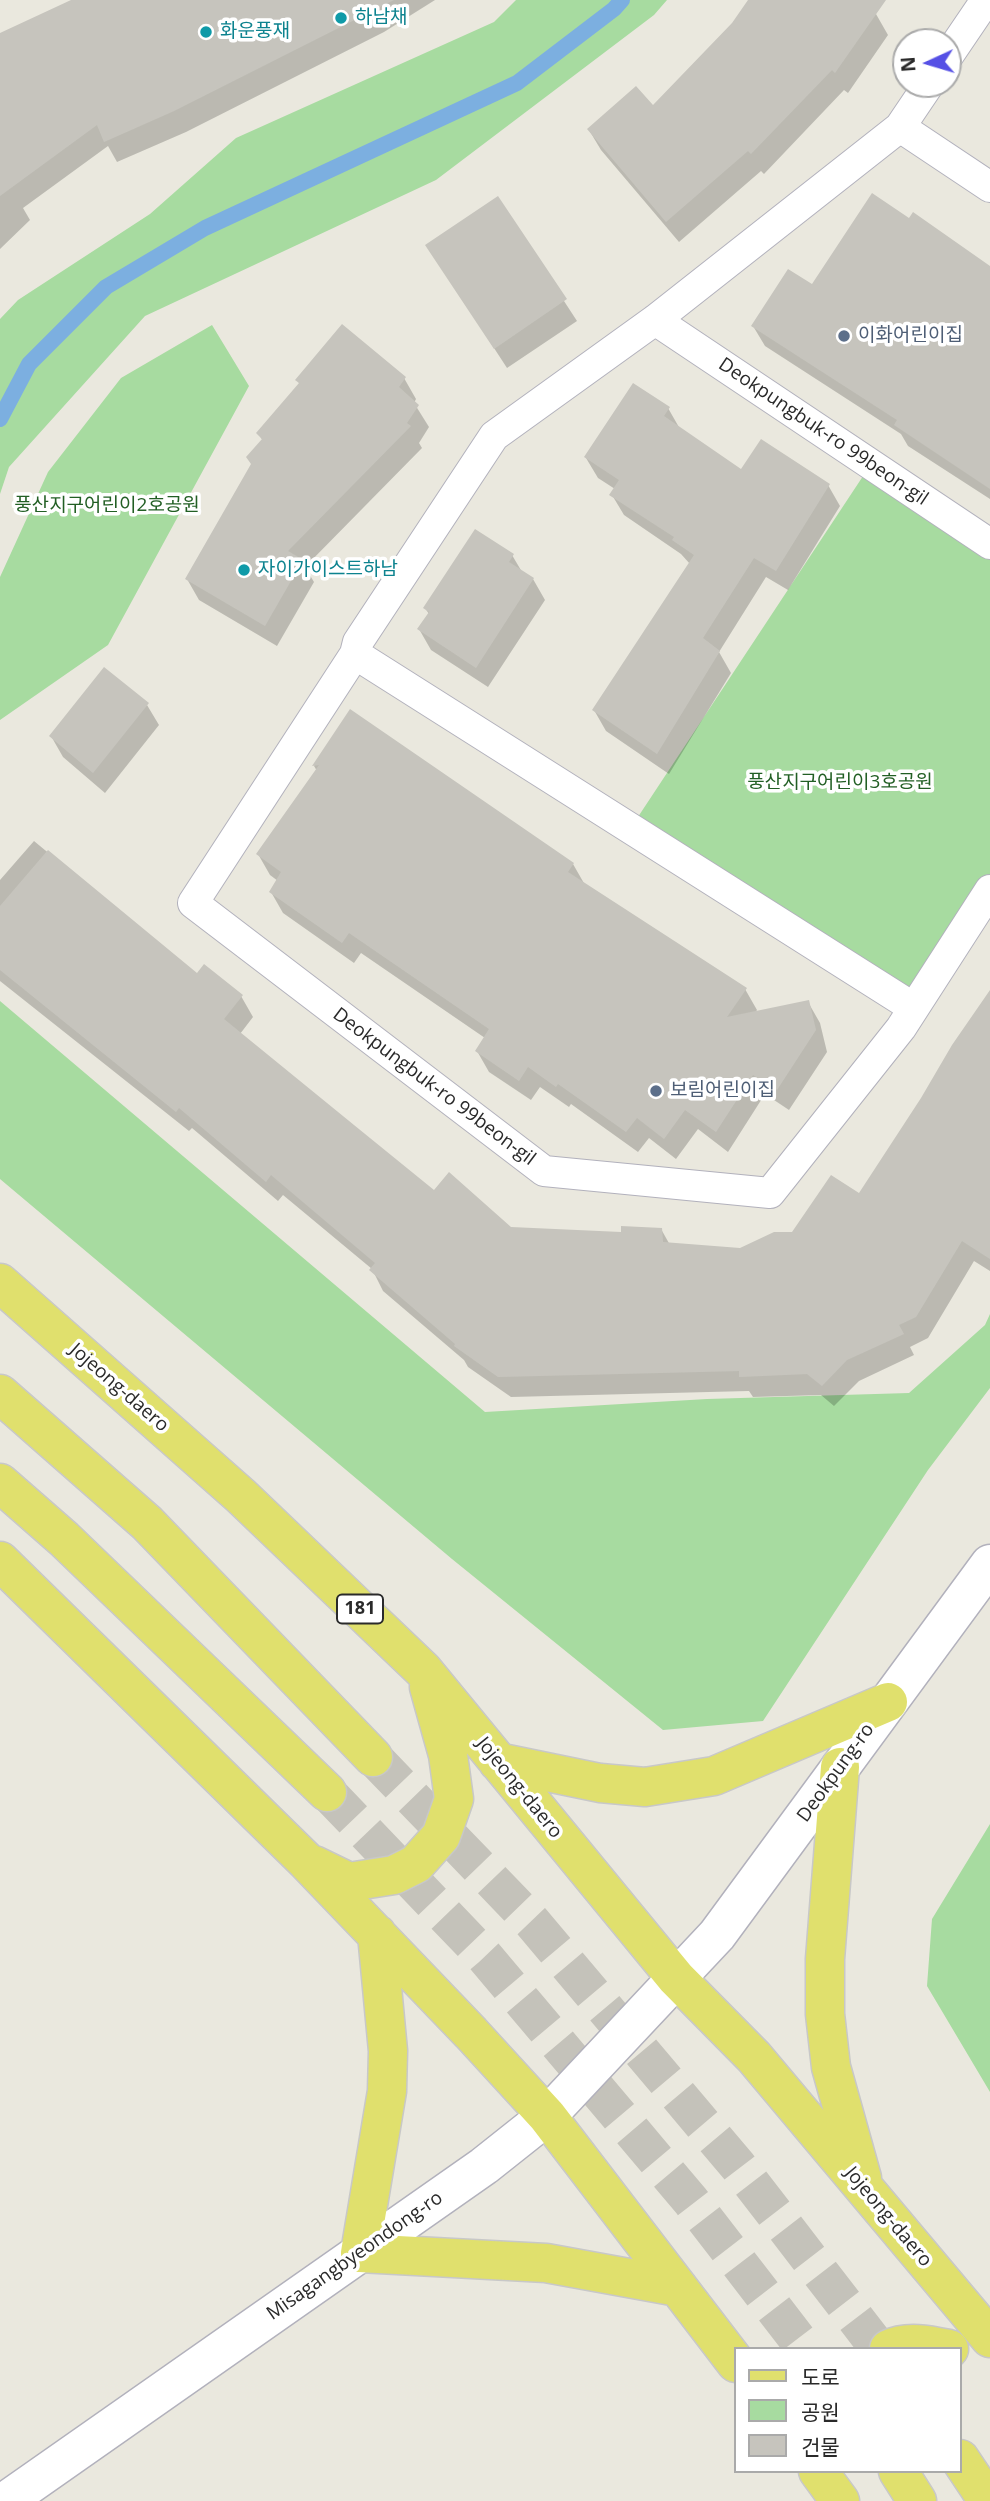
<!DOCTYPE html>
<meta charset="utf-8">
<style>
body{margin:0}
#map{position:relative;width:990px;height:2501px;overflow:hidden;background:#eae8de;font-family:"Open Sans","Noto Sans KR",sans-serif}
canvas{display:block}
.legend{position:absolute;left:734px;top:2347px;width:228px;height:126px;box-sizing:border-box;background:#fff;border:2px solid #aaa;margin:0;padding:9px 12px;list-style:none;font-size:21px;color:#2a2a2a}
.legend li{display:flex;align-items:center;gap:14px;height:35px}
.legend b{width:35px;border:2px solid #aaa}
.north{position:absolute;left:892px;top:28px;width:70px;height:70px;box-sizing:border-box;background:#fff;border:2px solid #aaa;border-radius:50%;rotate:266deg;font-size:19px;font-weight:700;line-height:28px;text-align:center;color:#2a2a2a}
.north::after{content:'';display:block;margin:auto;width:24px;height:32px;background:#5650e5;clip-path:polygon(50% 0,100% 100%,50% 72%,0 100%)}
</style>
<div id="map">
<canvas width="990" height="2501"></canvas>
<ul class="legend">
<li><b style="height:9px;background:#e0e06d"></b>도로</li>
<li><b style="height:19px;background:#a7dba0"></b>공원</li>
<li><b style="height:19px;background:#c6c4bd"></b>건물</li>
</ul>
<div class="north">N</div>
</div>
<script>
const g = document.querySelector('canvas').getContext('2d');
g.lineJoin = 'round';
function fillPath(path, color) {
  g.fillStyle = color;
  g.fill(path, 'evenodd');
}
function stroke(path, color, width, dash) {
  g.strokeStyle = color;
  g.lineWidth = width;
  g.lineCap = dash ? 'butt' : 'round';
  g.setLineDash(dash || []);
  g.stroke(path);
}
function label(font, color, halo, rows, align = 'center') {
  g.font = font + ' "Open Sans","Noto Sans KR",sans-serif';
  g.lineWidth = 7;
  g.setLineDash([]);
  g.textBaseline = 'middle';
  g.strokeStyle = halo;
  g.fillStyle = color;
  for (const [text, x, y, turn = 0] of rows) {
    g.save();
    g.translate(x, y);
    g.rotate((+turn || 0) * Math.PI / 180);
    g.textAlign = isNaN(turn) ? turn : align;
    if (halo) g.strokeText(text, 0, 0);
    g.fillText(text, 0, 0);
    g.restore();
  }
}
const green = new Path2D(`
 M 516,0 L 667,0 L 654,15 L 436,180 L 145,316 L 9,467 L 0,494 L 0,319 L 18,300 L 150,214 L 236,138 L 494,22 Z
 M 212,325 L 249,386 L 108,645 L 0,720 L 0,577 L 48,472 L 121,378 Z
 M 871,464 L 990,544 L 990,890 L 914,1008 L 630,829 Z
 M 0,1001 L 485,1412 L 707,1399 L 909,1393 L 985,1325 L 990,1314 L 990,1388 L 928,1470 L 763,1721 L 663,1730 L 452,1559 L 0,1179 Z
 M 990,1824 L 990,2092 L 927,1986 L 932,1919 Z`);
const shadow = new Path2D(`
 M 75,0 L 435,0 L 384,32 L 186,132 L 117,162 L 108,146 L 23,208 L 30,220 L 0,249 L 0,46 Z
 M 750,0 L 856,0 L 876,14 L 888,35 L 848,93 L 844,90 L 764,174 L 761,171 L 679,242 L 601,150 L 589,130 L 653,108 L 734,24 Z
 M 497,198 L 577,321 L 507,368 L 427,245 Z
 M 910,221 L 990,267 L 990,499 L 908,446 L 901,434 L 765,346 L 753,326 Z
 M 404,378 L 416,399 L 414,403 L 429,427 L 419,443 L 422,448 L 305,567 L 314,582 L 277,646 L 199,600 L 187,579 L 253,465 L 263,441 L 258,433 L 300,384 L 297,380 Z
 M 668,408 L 680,429 L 742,471 L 828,485 L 840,506 L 788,590 L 766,577 L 719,652 L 731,673 L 669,774 L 606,731 L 594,710 L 690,564 L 681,554 L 624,515 L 612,495 L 615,489 L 598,478 L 586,458 Z
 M 512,555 L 522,572 L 533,579 L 545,600 L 488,687 L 431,650 L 419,629 L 429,614 L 425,608 Z
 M 147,705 L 159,725 L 105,793 L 63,757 L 51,736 Z
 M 350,711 L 573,864 L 585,885 L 745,989 L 757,1010 L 755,1013 L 808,1002 L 820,1023 L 827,1052 L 789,1110 L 765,1094 L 728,1152 L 698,1129 L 676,1159 L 649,1138 L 638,1152 L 571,1104 L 569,1107 L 540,1087 L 531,1100 L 489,1072 L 477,1051 L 485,1038 L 361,953 L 354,963 L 283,913 L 271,892 L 278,881 L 270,875 L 258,854 L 317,771 L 314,766 Z
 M 34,841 L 197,976 L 241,996 L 253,1017 L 240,1034 L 434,1192 L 510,1229 L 622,1234 L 661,1229 L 670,1245 L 740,1250 L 793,1234 L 859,1196 L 990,992 L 990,1271 L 974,1261 L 928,1338 L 910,1347 L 914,1355 L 859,1381 L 834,1406 L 821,1395 L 753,1397 L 749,1391 L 511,1397 L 468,1367 L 464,1360 L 383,1291 L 372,1269 L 283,1195 L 278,1201 L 192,1128 L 189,1131 L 0,981 L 0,880 Z`);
const stream = new Path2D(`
 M 0,419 L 29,364 L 106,287 L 205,228 L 517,83 L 614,9 L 622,0`);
const building = new Path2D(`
 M 71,0 L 394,0 L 174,111 L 104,142 L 97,125 L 0,196 L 0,33 Z
 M 748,0 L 886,0 L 835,73 L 832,70 L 751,154 L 748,151 L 666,222 L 587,129 L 636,86 L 653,105 L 732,23 Z
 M 872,193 L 909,218 L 913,212 L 990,266 L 990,489 L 894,425 L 897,420 L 751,326 L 788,269 L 812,284 Z
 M 498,196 L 567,299 L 494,349 L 425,245 Z
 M 342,324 L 406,377 L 399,387 L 419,405 L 407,423 L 411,426 L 288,551 L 303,560 L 265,626 L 185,579 L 251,464 L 246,457 L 262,439 L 256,433 L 299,383 L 295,380 Z
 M 633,383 L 670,407 L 664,416 L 741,469 L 761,439 L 830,484 L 776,571 L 754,558 L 703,638 L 720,651 L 657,754 L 592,710 L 694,555 L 672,540 L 674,537 L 609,495 L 619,480 L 584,457 Z
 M 475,529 L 514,554 L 509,562 L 534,578 L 476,668 L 417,629 L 429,612 L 423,608 Z
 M 104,667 L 149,703 L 93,773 L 49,736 Z
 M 350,709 L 574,863 L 568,872 L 747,988 L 727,1017 L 809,1000 L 816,1030 L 777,1090 L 753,1075 L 716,1132 L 685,1110 L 664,1139 L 637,1118 L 626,1132 L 558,1084 L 556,1087 L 528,1067 L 519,1081 L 475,1051 L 489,1029 L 349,933 L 342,943 L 269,892 L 281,872 L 256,854 L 319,765 L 312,766 Z
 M 48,850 L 197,973 L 204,964 L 243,995 L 224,1019 L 354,1125 L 434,1190 L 449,1172 L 511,1227 L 621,1232 L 621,1226 L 662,1228 L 663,1242 L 740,1248 L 774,1232 L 792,1232 L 831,1175 L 859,1193 L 921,1098 L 952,1045 L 990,990 L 990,1259 L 962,1241 L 916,1317 L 899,1325 L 904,1334 L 847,1360 L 822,1386 L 807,1374 L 739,1377 L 739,1371 L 498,1377 L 454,1346 L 455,1344 L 369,1270 L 375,1263 L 271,1175 L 266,1182 L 179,1108 L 176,1112 L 0,970 L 0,906 Z`);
const primaryTunnel = new Path2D(`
 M 373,1757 L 532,1922 L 738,2166 L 879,2349
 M 327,1792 L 485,1957 L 691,2201 L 805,2349`);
const service = new Path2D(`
 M 948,56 L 986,0
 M 929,84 L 900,127 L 655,320 L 494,436 L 358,642 L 355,654 L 193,903 L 544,1171 L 770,1193 L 901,1028 L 990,890
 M 900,127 L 990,187
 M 655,320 L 990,544
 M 355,654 L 914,1008`);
const secondary = new Path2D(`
 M 6,2501 L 484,2166 L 547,2116 L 717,1935 L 990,1564`);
const primary = new Path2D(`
 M 0,1283 L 241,1496 L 423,1670 L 676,1978 L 754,2057 L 990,2338
 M 0,1394 L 147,1523 L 373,1757
 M 0,1483 L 64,1539 L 327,1792
 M 0,1561 L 306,1861 L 471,2033 L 547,2116 L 736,2363
 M 498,1762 L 600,1783 L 645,1787 L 714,1776 L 888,1702
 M 840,1767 L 825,1959 L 825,2014 L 831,2067 L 862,2178
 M 314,1865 L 349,1882 L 394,1875 L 416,1864 L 441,1836 L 454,1799 L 448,1755 L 429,1687
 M 377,1934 L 388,2051 L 387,2091 L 360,2253 L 546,2263 L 678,2287
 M 889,2349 C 907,2340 930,2345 949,2349
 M 960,2459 L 988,2501
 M 818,2471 L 840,2501
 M 898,2471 L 917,2501`);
const markers = [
 [341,18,7,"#0f9aa8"],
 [206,32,7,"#0f9aa8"],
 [844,336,7,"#5c6f8a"],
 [244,570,7,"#0f9aa8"],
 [656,1091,7,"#5c6f8a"]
];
const shields = [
 [360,1609,46]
];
const shieldNames = [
 ["181",360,1609]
];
const cultureNames = [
 ["하남채",355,18],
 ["화운풍재",220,32],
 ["자이가이스트하남",258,570]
];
const serviceNames = [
 ["이화어린이집",858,336],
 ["보림어린이집",670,1091]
];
const streetNames = [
 ["Deokpungbuk-ro 99beon-gil",823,432,34],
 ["Deokpungbuk-ro 99beon-gil",434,1087,37],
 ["Jojeong-daero",119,1388,41],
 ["Deokpung-ro",836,1773,-54],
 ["Jojeong-daero",519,1788,51],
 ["Jojeong-daero",888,2217,50],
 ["Misagangbyeondong-ro",355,2256,-35]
];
const parkNames = [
 ["풍산지구어린이2호공원",107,506],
 ["풍산지구어린이3호공원",840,783]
];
fillPath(green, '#a7dba0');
fillPath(shadow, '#0003');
stroke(stream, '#7cafe0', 16);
fillPath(building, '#c6c4bd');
stroke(primaryTunnel, '#c4c2ba', 38, [38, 19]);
stroke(service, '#b2b1bc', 32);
stroke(secondary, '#b2b1bc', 41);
stroke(primary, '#c8c8c8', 41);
stroke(service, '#fff', 30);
stroke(secondary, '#fff', 38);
stroke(primary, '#e0e06d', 38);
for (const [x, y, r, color] of markers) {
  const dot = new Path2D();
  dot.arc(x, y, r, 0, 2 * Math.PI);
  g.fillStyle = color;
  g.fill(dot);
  stroke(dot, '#fff', 2.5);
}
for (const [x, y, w] of shields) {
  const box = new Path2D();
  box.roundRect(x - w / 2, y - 14.5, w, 29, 5);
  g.fillStyle = '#fff';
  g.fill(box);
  stroke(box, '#2a2a2a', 2);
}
label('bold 18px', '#2a2a2a', null, shieldNames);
label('19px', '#0d838f', '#fff', cultureNames, 'left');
label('19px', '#4e5e75', '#fff', serviceNames, 'left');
label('19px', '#2a2a2a', '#fff', streetNames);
label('19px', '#225f24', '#fff', parkNames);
</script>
